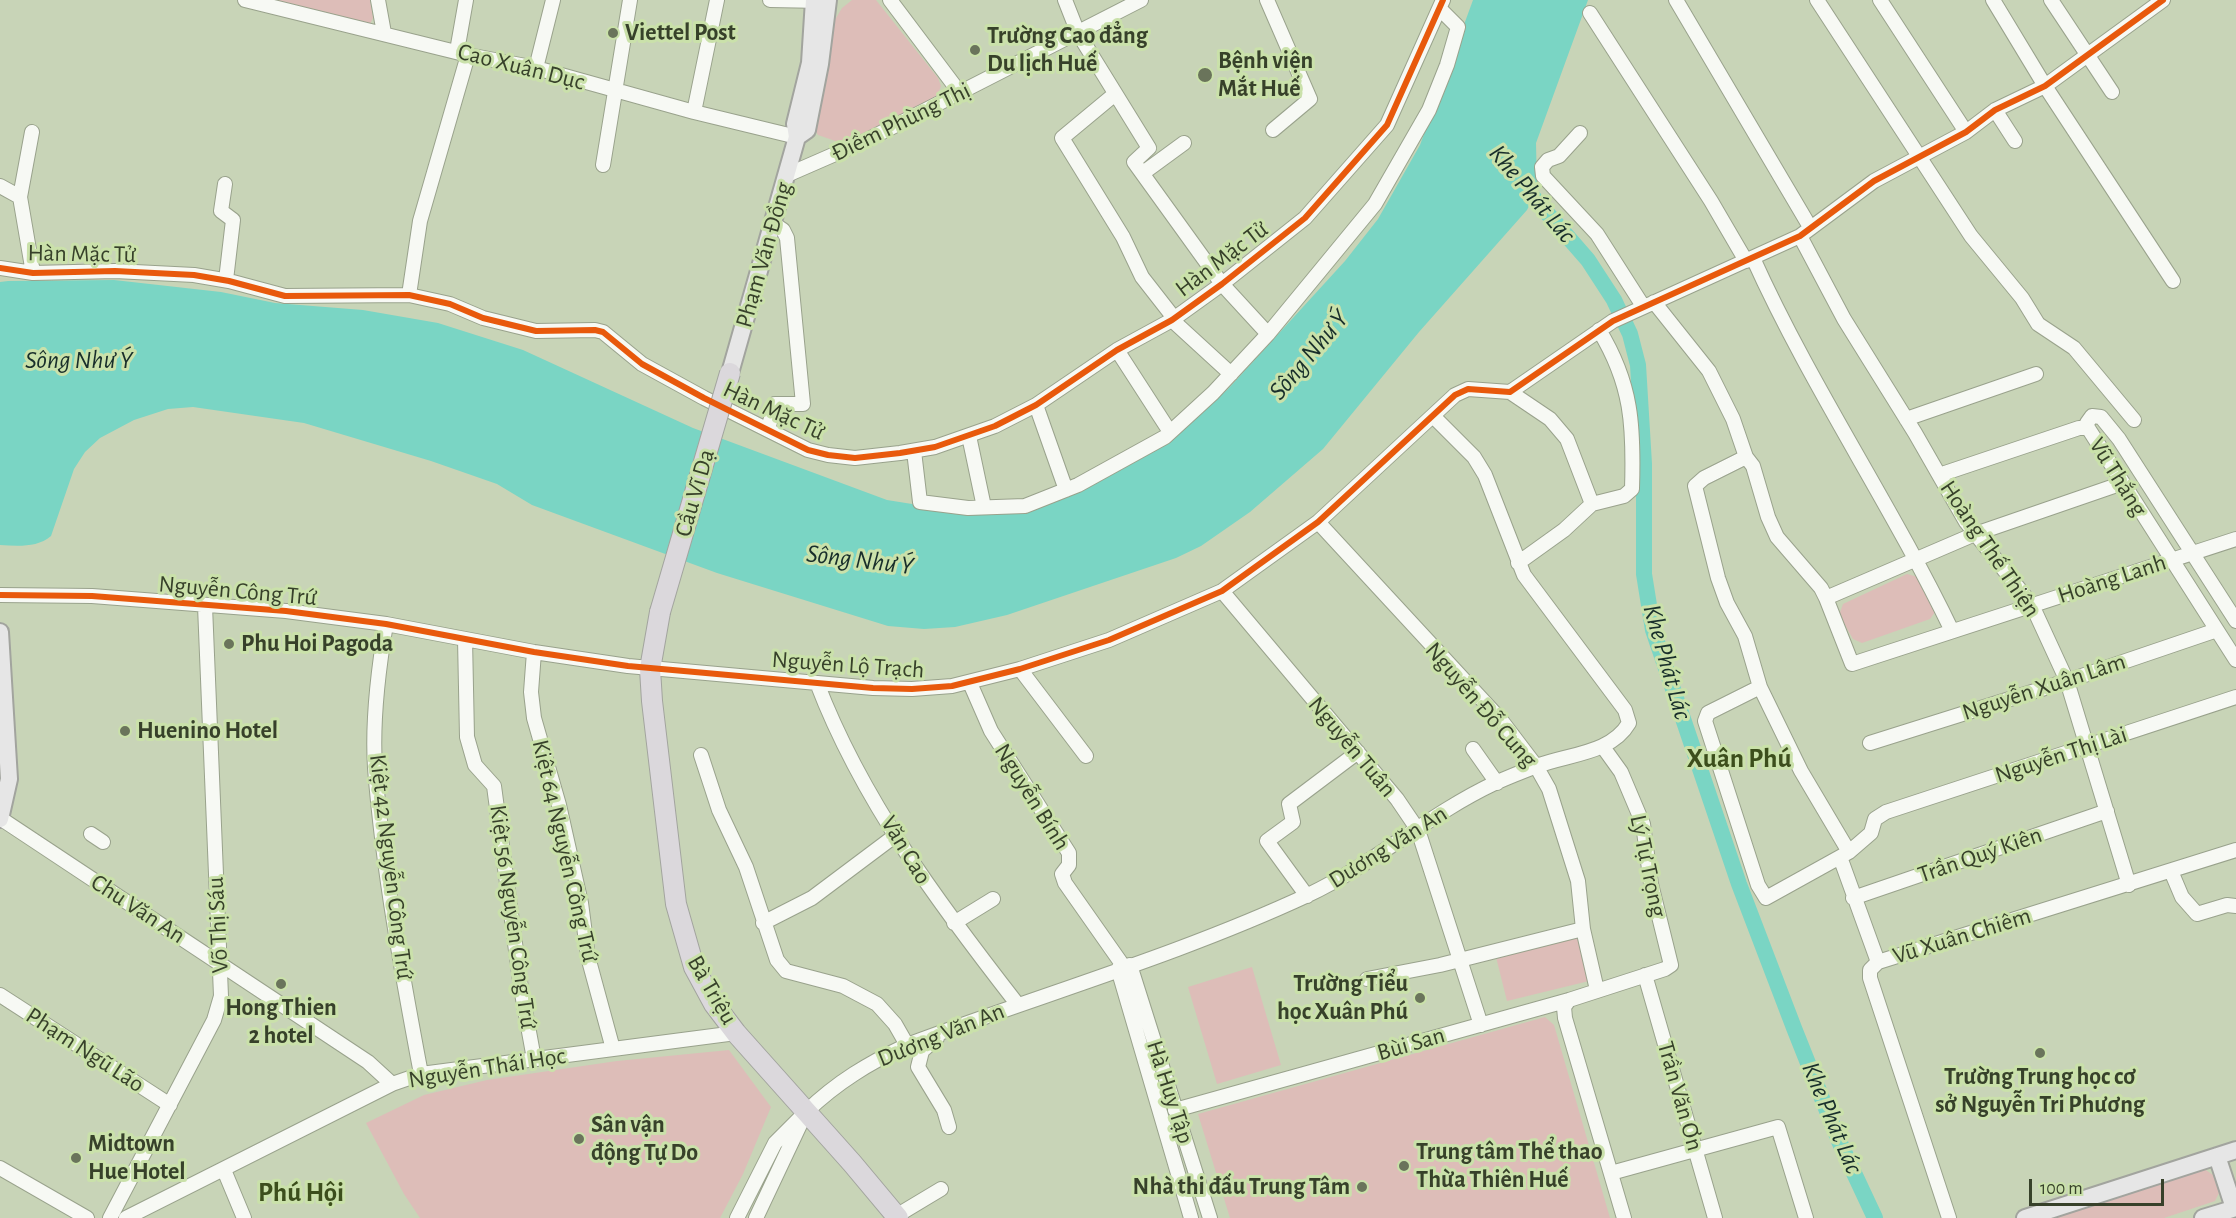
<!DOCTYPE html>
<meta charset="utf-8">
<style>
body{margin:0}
#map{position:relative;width:2236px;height:1218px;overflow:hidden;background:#c8d4b7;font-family:"Alegreya Sans",sans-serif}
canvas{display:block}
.scale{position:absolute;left:2029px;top:1179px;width:135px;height:27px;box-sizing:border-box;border:3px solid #37412a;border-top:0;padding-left:8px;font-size:18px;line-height:21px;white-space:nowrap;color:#37412a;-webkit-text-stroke:4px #cae1aa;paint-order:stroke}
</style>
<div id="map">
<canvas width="2236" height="1218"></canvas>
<div class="scale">100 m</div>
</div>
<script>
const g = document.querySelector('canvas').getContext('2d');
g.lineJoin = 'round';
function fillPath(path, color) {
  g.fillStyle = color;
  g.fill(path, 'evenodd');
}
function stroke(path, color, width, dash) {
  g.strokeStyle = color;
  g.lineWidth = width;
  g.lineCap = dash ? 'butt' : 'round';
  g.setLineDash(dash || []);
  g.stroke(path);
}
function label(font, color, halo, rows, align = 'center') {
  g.font = font + ' "Alegreya Sans",sans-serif';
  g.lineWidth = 6;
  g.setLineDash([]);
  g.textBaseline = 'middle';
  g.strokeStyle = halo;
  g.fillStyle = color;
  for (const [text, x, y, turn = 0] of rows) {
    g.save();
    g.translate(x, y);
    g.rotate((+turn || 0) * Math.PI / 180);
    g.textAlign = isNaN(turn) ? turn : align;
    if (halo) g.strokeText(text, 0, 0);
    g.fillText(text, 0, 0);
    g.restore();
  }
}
const green = new Path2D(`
 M 260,0 L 370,0 L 373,18 L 370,24 Z
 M 852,0 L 876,0 L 938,78 L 941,86 L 936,99 L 847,145 L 818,135 L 814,129 L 833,23 L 842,8 Z
 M 1907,574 L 1918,577 L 1935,612 L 1930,619 L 1862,643 L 1853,639 L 1839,615 L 1843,604 Z
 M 1579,937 L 1589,981 L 1507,1001 L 1496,957 Z
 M 1252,967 L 1281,1065 L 1217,1084 L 1188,987 Z
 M 1545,1017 L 1554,1025 L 1610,1218 L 1230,1218 L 1198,1114 Z
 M 729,1050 L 771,1107 L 743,1174 L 720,1218 L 420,1218 L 404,1194 L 366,1123 L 424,1095 L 487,1080 L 617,1061 Z
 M 2203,1168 L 2213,1175 L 2219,1193 L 2215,1201 L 2164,1218 L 2046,1218 Z`);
const water = new Path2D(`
 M 1473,0 L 1588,0 L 1536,143 L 1537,190 L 1527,210 L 1419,332 L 1323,449 L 1250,512 L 1201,546 L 1176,558 L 1007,615 L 955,627 L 924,629 L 888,626 L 717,573 L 532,505 L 497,484 L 431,461 L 304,423 L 193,407 L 168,409 L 134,420 L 100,438 L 85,452 L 74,469 L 51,536 C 37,548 17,546 0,545 L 0,282 L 8,281 L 114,280 L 221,292 L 275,303 L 363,310 L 438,323 L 523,350 L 693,428 L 887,500 L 937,508 L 1036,502 L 1201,412 L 1228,389 L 1345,261 L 1378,219 L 1420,145 Z`);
const river = new Path2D(`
 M 1520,182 L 1588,260 L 1614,300 L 1630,334 L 1638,365 L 1644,464 L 1644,574 L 1653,630 L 1739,884 L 1794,1028 L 1839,1141 L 1875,1218`);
const minor = new Path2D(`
 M 245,0 L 468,55 L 536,68 L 694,112 L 797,137
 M 378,0 L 384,33
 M 770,0 L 823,1
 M 890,0 L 960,93
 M 1065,0 L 1078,33 L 1149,148 L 1134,162 L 1222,284 L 1268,334
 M 1267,0 L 1310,99 L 1273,130
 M 1676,0 L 1810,227
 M 1817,0 L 1971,236 L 2022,298 L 2038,324 L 2074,348 L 2134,420
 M 1880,0 L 1966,132
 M 1993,0 L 2045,86 L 2173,281
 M 2051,0 L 2112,92
 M 1590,13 L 1711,201 L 1746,261
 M 457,51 L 466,0
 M 536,68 L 553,0
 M 1115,94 L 1062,138 L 1123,237 L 1142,277 L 1174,318
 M 1995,110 L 2015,141
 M 694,112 L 717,0
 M 32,132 L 20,197 L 33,273
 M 1580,133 L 1559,156 L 1548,160 L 1542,167 L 1543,176 L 1597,234 L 1643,306
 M 603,165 L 630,0
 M 1143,173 L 1184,143
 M 787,175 L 865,141 L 1141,0
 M 225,184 L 221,211 L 233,220 L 226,280
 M 0,186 L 20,197
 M 1800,236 L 1844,319 L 1915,433 L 1966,522 L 2032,605 L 2067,681 L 2129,885
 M 1753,258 C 1811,387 1891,504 1952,631
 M 0,268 L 33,273 L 115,271 L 194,275 L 229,281 L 285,296 L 409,295 L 450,304 L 483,318 L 536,331 L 595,330 L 603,332 L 642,364 L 704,398 L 808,450 L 828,455 L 855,458 L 900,453 L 935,447 L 995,426 L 1036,405 L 1117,350 L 1172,320 L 1222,284 L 1305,218 L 1387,125 L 1443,0
 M 409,295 L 420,221 L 468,55
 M 1654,302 L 1709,371 L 1733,419 L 1746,457 L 1753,466 L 1768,517 L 1777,537 L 1821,588 L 1826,598 L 1975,534 L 2123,483
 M 1172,320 L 1231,374
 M 1117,350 L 1170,432
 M 1510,392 L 1550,419 L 1567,439 L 1592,504
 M 1036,405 L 1066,490
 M 1906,419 L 2036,374
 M 768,429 L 775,404 L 803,404 L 787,238 L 783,230 L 774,224
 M 969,436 L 984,507
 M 914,451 L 920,502 L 968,508 L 1025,506 L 1078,485 L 1165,437 L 1213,393 L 1268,334 L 1375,204 L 1429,110 L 1447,65 L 1458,27 L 1440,9
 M 1746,457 L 1704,478 L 1695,486 L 1718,578 L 1727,603 L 1745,636 L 1760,687 L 1801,771 L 1849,852
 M 1939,475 L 2079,428 L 2088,428
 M 1318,522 L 1501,720 L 1536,766 L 1549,789 L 1578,881 L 1583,929 L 1597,990
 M 1518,563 L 1564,530 L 1592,504 L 1624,496 L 1632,489 C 1634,426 1632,384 1599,330
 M 1222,591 L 1397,799 L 1418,830 L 1481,1025
 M 0,595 L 92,596 L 286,611 L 386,624 L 534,652 L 628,666 L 873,688 L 912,689 L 952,686 L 1020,669 L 1109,640 L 1222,591 L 1318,522 L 1455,395 L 1468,389 L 1510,392 L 1613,321 L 1800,236 L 1874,181 L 1966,132 L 1995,110 L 2045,86 L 2163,0
 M 1826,598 L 1852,664 L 2236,539
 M 2236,621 L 2119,439 L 2101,417 L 2092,416 L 2087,423 L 2088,428 L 2236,660
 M 386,624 C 378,671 372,721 375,768 C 383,871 402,973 421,1074
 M 465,639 L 467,737 L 475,765 L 494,786 L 521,988 L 534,1059
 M 534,652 L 531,692 L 534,718 L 559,805 L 581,903 L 588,957 L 613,1049
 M 1020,669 L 1086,756
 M 817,683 C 862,801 940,905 1018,1005
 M 970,683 L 991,731 L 1069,853 L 1069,865 L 1062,874 L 1065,883 L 1124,967
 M 1760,687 L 1708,713 L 1705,721 L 1758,885 L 1766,898 L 1849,852 L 1871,833 L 1875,819 L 1886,812 L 2236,697
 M 1870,743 L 2067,681 L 2217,630
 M 1473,749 L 1497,783
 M 701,755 L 719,810 L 746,867 L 777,960 L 786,971 L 843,986 L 877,1004 L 895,1024 L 907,1045
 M 0,818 L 368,1062 L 392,1084
 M 91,834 L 103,842
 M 1840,857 L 1878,962
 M 2171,871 L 2182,897 L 2197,914 L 2227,905 L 2236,906
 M 1307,896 L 1267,841 L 1293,822 L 1289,804 L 1358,752
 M 1853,898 L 2107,811
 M 763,923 L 812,898 L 896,835
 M 954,923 L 993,899
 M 1130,965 L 1210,1218
 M 1118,969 L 1191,1218
 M 1645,975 L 1715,1218
 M 1367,979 L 1440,965 L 1583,929
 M 0,995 L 170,1105
 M 1569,1000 L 1564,1007 L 1565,1018 L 1624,1218
 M 937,1038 L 922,1051 L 918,1067 L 944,1110 L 949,1127
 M 1175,1110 L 1569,1000 L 1665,969 L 1671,965 L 1651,884 L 1643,824 L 1621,772 L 1603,747
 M 806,1112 C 837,1082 869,1063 907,1045 C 1040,995 1179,955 1308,895 C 1374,864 1429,814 1495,783 C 1509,777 1523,771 1537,766 C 1568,754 1611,754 1629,723 L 1625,710 L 1524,575 L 1485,475 L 1474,457 L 1434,417
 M 0,1168 L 87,1218
 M 224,1170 L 244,1218
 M 1611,1173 L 1778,1127 L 1806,1218
 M 896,1216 L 941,1189
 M 110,1218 L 214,1020 L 221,996 L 205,606
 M 126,1218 L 392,1084 L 421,1074 L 736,1033
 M 737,1218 L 775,1143 L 806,1112 L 756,1218
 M 1949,1218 L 1870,978 L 1870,970 L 1878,962 L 2236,850`);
const major = new Path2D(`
 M 797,137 L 807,130 L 820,64 L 828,0
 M 730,373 L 797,137 L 795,124 L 810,63 L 814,0
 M 0,632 L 9,779 L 0,819
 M 2217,1156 L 2234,1208
 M 2025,1218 L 2236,1150
 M 2203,1218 L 2236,1208`);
const highway = new Path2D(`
 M 660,612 L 650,669 L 652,701 L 676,904 L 694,967 L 714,1004 L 736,1033 L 852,1163 L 898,1218`);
const highwayBridge = new Path2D(`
 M 660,612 L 730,373`);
const cycleway = new Path2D(`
 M 0,268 L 33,273 L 115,271 L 194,275 L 229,281 L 285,296 L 409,295 L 450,304 L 483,318 L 536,331 L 595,330 L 603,332 L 642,364 L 704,398 L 808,450 L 828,455 L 855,458 L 900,453 L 935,447 L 995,426 L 1036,405 L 1117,350 L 1172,320 L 1222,284 L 1305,218 L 1387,125 L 1443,0
 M 0,595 L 92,596 L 286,611 L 386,624 L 534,652 L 628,666 L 873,688 L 912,689 L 952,686 L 1020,669 L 1109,640 L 1222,591 L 1318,522 L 1455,395 L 1468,389 L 1510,392 L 1613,321 L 1800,236 L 1874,181 L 1966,132 L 1995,110 L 2045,86 L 2163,0`);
const markers = [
 [613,33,6,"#6a745b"],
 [975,50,6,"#6a745b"],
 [1205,75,8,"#6a745b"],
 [229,644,6,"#6a745b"],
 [125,731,6,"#6a745b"],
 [281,984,6,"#6a745b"],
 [1420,998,6,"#6a745b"],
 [2040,1053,6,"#6a745b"],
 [579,1139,6,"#6a745b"],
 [76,1158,6,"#6a745b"],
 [1404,1166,6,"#6a745b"],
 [1362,1187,6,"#6a745b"]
];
const poiNames = [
 ["Viettel Post",625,33],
 ["Trường Cao đẳng",987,36],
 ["Du lịch Huế",987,64],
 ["Bệnh viện",1218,61],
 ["Mắt Huế",1218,89],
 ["Phu Hoi Pagoda",241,644],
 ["Huenino Hotel",137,731],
 ["Trường Tiểu",1408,984,"right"],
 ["học Xuân Phú",1408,1012,"right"],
 ["Hong Thien",281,1008,"center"],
 ["2 hotel",281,1036,"center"],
 ["Trường Trung học cơ",2040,1077,"center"],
 ["sở Nguyễn Tri Phương",2040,1105,"center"],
 ["Sân vận",591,1125],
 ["động Tự Do",591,1153],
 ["Midtown",88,1144],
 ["Hue Hotel",88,1172],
 ["Trung tâm Thể thao",1416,1152],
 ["Thừa Thiên Huế",1416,1180],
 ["Nhà thi đấu Trung Tâm",1350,1187,"right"]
];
const streetNames = [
 ["Cao Xuân Dục",521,67,14],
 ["Điềm Phùng Thị",901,122,-26],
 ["Hàn Mặc Tử",82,254,1],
 ["Phạm Văn Đồng",764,255,-74],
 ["Hàn Mặc Tử",1222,259,-37],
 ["Hàn Mặc Tử",774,411,25],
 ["Vũ Thắng",2118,477,58],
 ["Cầu Vĩ Dạ",695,493,-74],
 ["Hoàng Thế Thiện",1990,549,56],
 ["Hoàng Lanh",2112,579,-18],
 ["Nguyễn Công Trứ",238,591,5],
 ["Nguyễn Lộ Trạch",848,665,4],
 ["Nguyễn Xuân Lâm",2044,687,-18],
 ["Nguyễn Đỗ Cung",1481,705,49],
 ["Nguyễn Tuân",1352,747,50],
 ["Nguyễn Thị Lài",2061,755,-18],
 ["Nguyễn Bính",1032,797,58],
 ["Dương Văn An",1388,847,-32],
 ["Văn Cao",906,850,59],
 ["Kiệt 64 Nguyễn Công Trứ",565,851,77],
 ["Trần Quý Kiên",1980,855,-19],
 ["Lý Tự Trọng",1648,866,78],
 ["Kiệt 42 Nguyễn Công Trứ",391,867,83],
 ["Chu Văn An",138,909,33],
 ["Kiệt 56 Nguyễn Công Trứ",513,917,82],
 ["Võ Thị Sáu",218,925,-93],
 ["Vũ Xuân Chiêm",1962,936,-17],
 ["Bà Triệu",712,990,60],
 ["Dương Văn An",941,1035,-22],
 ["Bùi San",1411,1044,-16],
 ["Phạm Ngũ Lão",85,1050,33],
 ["Nguyễn Thái Học",487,1068,-9],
 ["Hà Huy Tập",1170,1092,72],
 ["Trần Văn Ơn",1680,1096,74]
];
const waterNames = [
 ["Khe Phát Lác",1532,194,50],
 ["Sông Như Ý",1309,355,-50],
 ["Sông Như Ý",79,360],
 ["Sông Như Ý",860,560,7],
 ["Khe Phát Lác",1667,662,74],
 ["Khe Phát Lác",1832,1118,67]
];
const quarterNames = [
 ["Xuân Phú",1739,759],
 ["Phú Hội",301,1193]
];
fillPath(green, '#ddbdb8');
fillPath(water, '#7ad5c4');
stroke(river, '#7ad5c4', 16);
stroke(minor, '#99a28c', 16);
stroke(major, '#a2a49e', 20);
stroke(highway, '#a2a49e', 22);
stroke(minor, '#f7f9f4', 14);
stroke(major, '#e6e6e6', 16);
stroke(highway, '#dbd8dc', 20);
stroke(highwayBridge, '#a2a49e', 22, []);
stroke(highwayBridge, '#dbd8dc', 20);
stroke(cycleway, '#e8590c', 6);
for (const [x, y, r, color] of markers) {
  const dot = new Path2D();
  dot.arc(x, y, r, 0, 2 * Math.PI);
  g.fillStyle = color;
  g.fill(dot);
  stroke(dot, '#cae1aa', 2);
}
label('bold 24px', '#37412a', '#cae1aa', poiNames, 'left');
label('24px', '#37412a', '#cae1aa', streetNames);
label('italic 26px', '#182e2b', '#cae1aa', waterNames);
label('bold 27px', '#3c4e1c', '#cae1aa', quarterNames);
</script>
